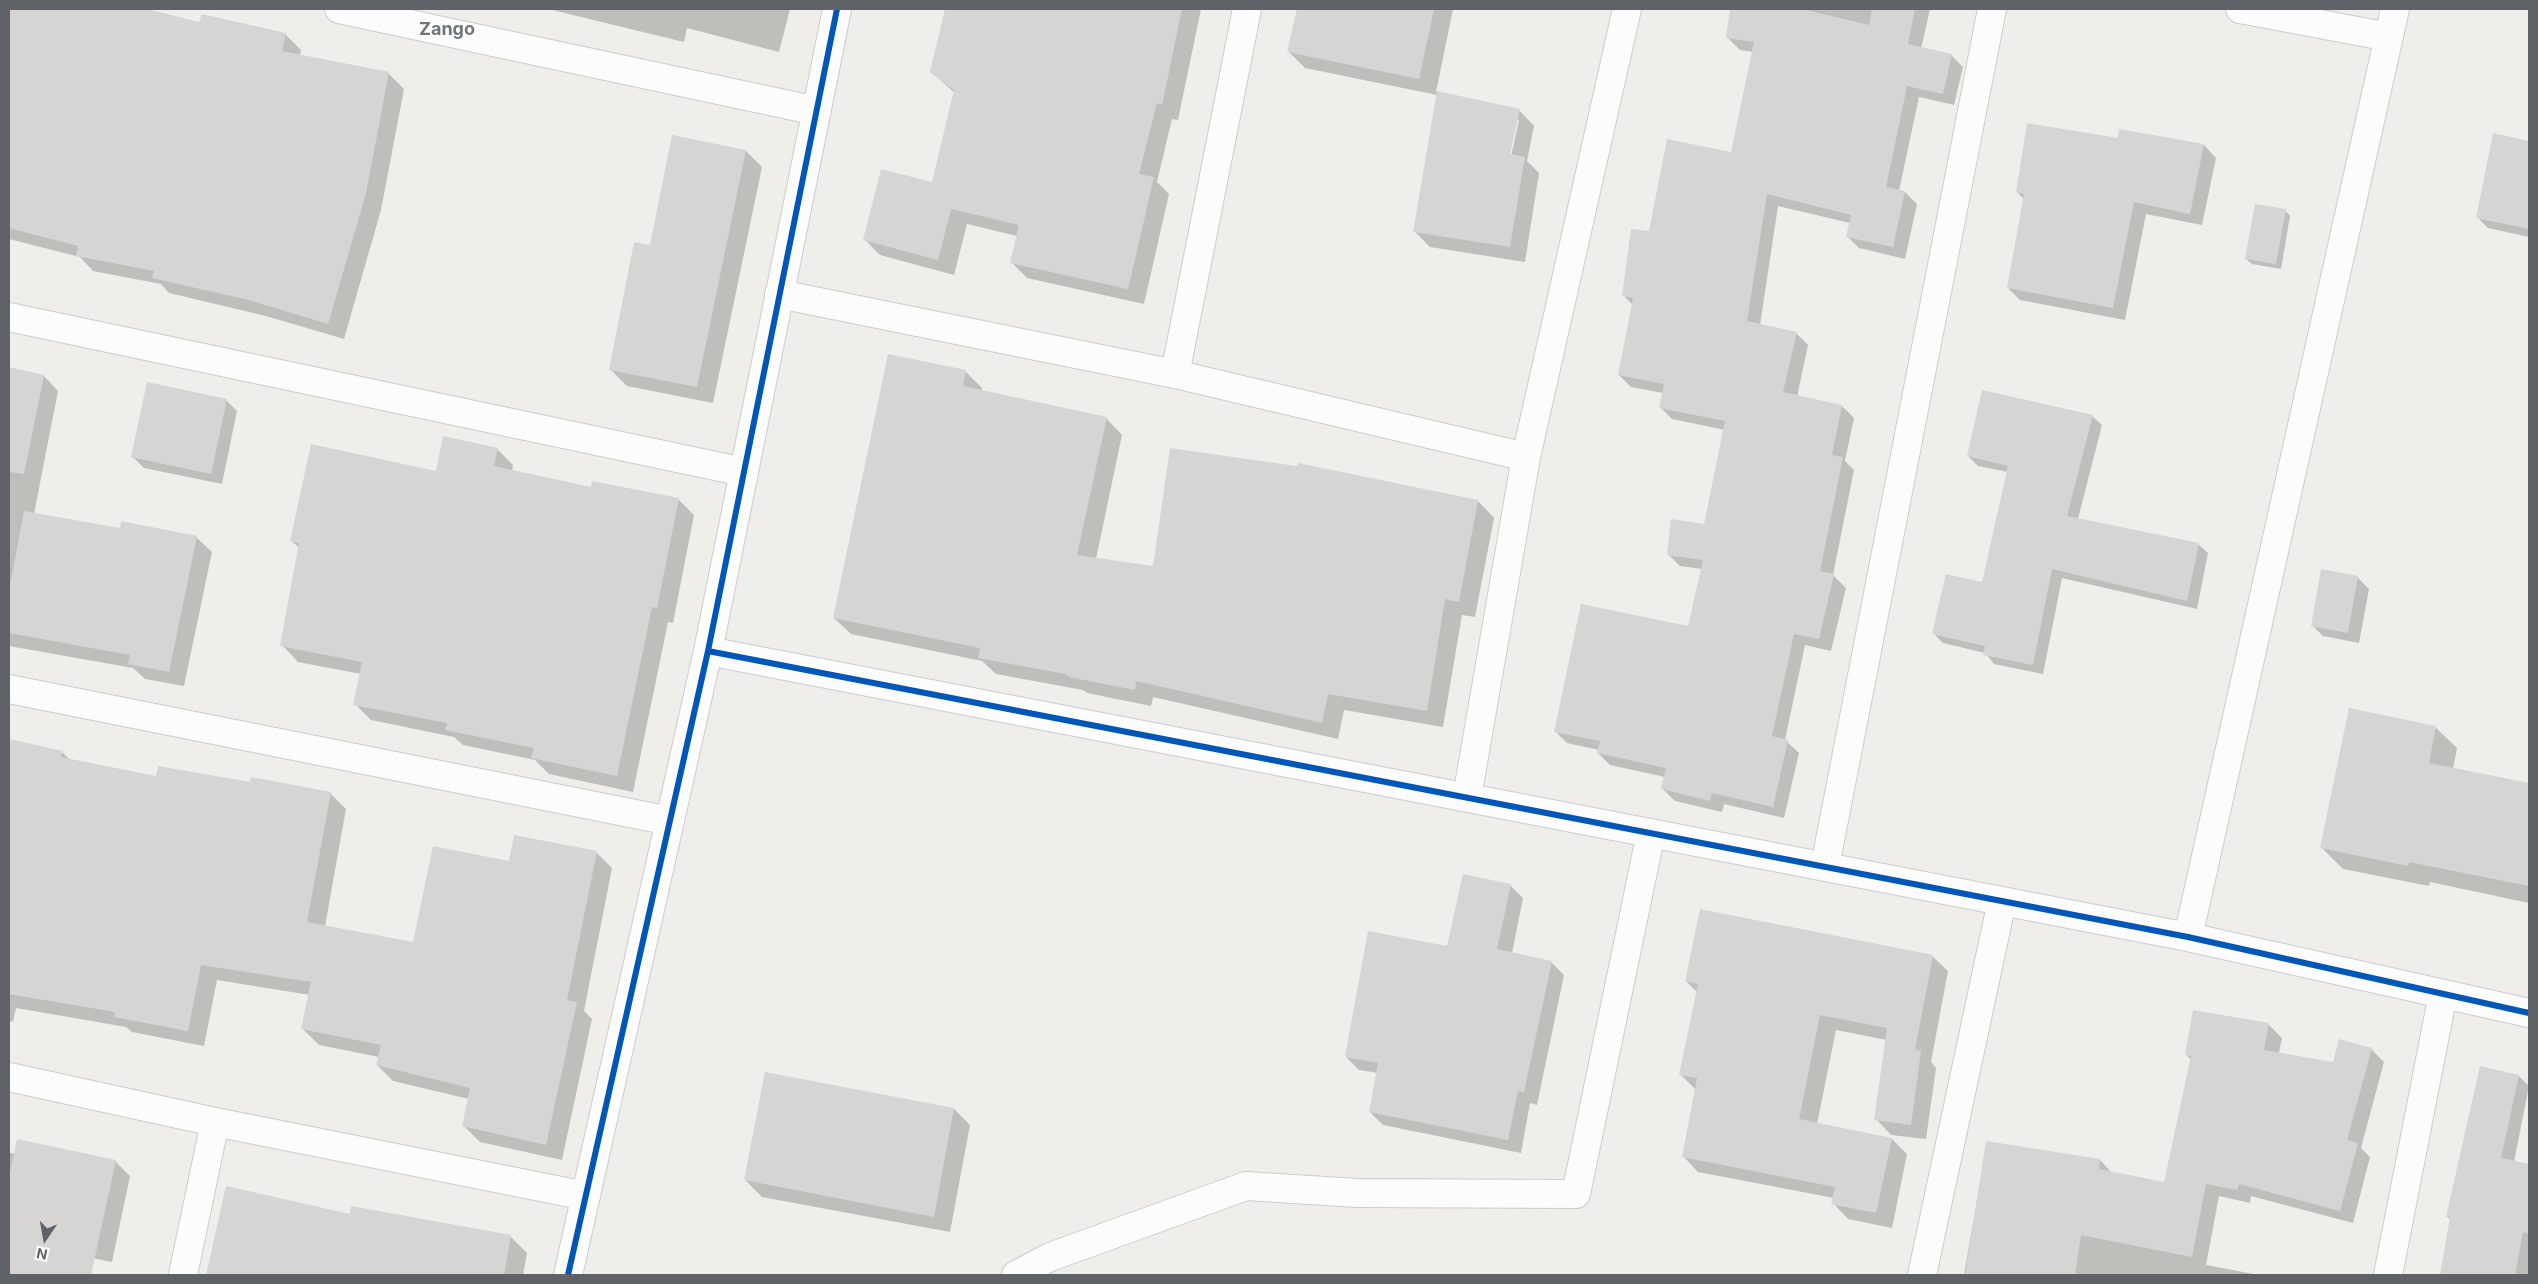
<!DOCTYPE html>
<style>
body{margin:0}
#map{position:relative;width:2538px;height:1284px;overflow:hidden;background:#efeeea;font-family:Inter,sans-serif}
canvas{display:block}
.frame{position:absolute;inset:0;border:10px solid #5f6368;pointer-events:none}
.north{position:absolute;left:20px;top:1214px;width:50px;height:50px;-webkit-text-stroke:4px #fff;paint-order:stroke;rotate:192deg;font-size:14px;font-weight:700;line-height:20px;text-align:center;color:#5f6368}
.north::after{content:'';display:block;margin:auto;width:18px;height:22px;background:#5f6368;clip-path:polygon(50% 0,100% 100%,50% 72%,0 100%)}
</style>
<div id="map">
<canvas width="2538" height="1284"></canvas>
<div class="frame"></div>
<div class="north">N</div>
</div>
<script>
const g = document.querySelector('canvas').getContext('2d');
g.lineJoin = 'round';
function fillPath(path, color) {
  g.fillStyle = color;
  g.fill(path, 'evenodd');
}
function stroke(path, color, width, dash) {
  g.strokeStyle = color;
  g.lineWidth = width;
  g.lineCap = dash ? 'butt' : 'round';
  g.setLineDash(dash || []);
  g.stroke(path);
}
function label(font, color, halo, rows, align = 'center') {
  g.font = font + ' Inter,sans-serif';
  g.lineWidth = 4;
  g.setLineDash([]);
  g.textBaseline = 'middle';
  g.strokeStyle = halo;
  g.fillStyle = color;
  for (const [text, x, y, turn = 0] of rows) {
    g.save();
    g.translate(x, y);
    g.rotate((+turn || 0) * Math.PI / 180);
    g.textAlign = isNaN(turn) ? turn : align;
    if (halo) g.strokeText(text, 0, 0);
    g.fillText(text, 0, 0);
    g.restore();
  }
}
const shadow = new Path2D(`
 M 9,9 L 129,9 L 142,12 L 143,9 L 199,24 L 285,34 L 301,50 L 300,55 L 388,73 L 404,89 L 381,210 L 344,339 L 266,316 L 169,293 L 161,284 L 93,271 L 80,257 L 9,239 Z
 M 548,9 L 790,9 L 779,52 L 687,28 L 684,42 Z
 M 946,9 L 1046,9 L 1079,17 L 1081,9 L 1201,9 L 1178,120 L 1172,119 L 1157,182 L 1169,194 L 1144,304 L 1027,278 L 1011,262 L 1017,236 L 967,224 L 954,275 L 880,255 L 864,239 L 933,183 L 955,93 L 931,72 Z
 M 1298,9 L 1453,9 L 1436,92 L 1519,110 L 1534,126 L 1527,161 L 1539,173 L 1525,262 L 1430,247 L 1414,231 L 1437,95 L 1305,68 L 1289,52 ZM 1516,120 L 1519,120 L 1510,161 L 1508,160 Z
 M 1731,9 L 1930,9 L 1921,49 L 1951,55 L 1963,67 L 1954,105 L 1919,97 L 1899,191 L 1905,192 L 1917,204 L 1905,259 L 1859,248 L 1847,236 L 1850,223 L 1778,206 L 1760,325 L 1796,333 L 1808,345 L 1797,397 L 1842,406 L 1854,418 L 1845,461 L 1854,470 L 1833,575 L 1846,588 L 1831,651 L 1805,645 L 1785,740 L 1799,753 L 1784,818 L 1724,804 L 1722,812 L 1675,801 L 1663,789 L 1665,777 L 1610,765 L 1598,753 L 1599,750 L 1567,743 L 1555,731 L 1689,627 L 1702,569 L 1680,566 L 1668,554 L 1705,525 L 1725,430 L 1672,419 L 1660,407 L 1663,393 L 1631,387 L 1619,375 L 1633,305 L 1624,296 L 1650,232 L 1732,153 L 1754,52 L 1740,50 L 1728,38 Z
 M 2494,135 L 2529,142 L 2529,237 L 2488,228 L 2477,217 Z
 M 673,137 L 746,151 L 762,167 L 713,403 L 627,386 L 611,370 L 651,247 Z
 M 2204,145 L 2216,158 L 2202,225 L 2146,214 L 2125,320 L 2020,300 L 2008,288 L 2024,199 L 2017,192 Z
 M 2285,210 L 2290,216 L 2281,269 L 2252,264 L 2246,259 Z
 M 889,355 L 966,372 L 982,388 L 982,392 L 1106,418 L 1122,435 L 1096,559 L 1155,567 L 1478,501 L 1494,518 L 1475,617 L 1462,615 L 1443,727 L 1344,710 L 1338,739 L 1153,697 L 1151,706 L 1087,693 L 1083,690 L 996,674 L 982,661 L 851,634 L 834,618 Z
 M 9,369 L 44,376 L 58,391 L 34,514 L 121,530 L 122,522 L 197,538 L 212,552 L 184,686 L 145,679 L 133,668 L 9,646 Z
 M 226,400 L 237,411 L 222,484 L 144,468 L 133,457 Z
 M 2092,416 L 2102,425 L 2078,519 L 2198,544 L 2208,553 L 2197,609 L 2062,578 L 2043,674 L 1994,664 L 1985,653 L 1943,643 L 1934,634 L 1983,583 L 2008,472 L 1978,466 L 1968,456 Z
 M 497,449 L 513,465 L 512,471 L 592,488 L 678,499 L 694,515 L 673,623 L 668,622 L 633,792 L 549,774 L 535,760 L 463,745 L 454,737 L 371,720 L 355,704 L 361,674 L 298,662 L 282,645 L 299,548 L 292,541 L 436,473 Z
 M 2358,578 L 2369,589 L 2359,643 L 2323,636 L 2312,625 Z
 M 2435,727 L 2457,748 L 2453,769 L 2529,784 L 2529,903 L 2430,882 L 2429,886 L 2343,869 L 2322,848 Z
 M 9,741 L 62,752 L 71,761 L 156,778 L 251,784 L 330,793 L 346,809 L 325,926 L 414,944 L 510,863 L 596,852 L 612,868 L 584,1011 L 592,1019 L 562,1160 L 480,1142 L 464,1126 L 469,1099 L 393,1081 L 377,1065 L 379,1057 L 319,1045 L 303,1029 L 310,995 L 217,980 L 204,1046 L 132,1032 L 126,1027 L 16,1008 L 13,1022 L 9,1021 Z
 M 1510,885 L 1523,898 L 1512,953 L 1551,962 L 1564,975 L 1537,1105 L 1530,1103 L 1521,1153 L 1383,1125 L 1370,1112 L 1378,1073 L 1359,1070 L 1346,1057 L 1448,947 Z
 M 1932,956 L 1948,971 L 1931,1062 L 1936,1068 L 1926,1139 L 1891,1135 L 1876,1119 L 1887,1040 L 1836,1030 L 1817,1124 L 1892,1139 L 1907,1154 L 1892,1228 L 1848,1219 L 1833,1203 L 1834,1198 L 1698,1172 L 1683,1156 L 1696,1090 L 1680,1074 L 1697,992 L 1686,981 Z
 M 2194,1011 L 2269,1025 L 2282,1038 L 2279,1053 L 2334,1063 L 2371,1049 L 2384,1062 L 2361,1148 L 2370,1157 L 2353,1223 L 2251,1196 L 2250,1203 L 2219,1196 L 2206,1265 L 2259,1275 L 1964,1275 L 1987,1142 L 2100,1160 L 2112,1173 L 2165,1183 L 2191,1060 L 2186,1054 Z
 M 2519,1076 L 2529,1086 L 2514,1162 L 2529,1165 L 2529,1275 L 2441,1275 L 2450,1220 L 2447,1216 Z
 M 954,1109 L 970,1125 L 950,1232 L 762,1197 L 745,1180 Z
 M 9,1153 L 115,1161 L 130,1176 L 112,1262 L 77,1255 L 73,1275 L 9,1275 Z
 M 227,1188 L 351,1215 L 510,1236 L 527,1253 L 523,1275 L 207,1275 Z`);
const building = new Path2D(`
 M 9,9 L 147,9 L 199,22 L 202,14 L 286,33 L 282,51 L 389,72 L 366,193 L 328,324 L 249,300 L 152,278 L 154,271 L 76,256 L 78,246 L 9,228 Z
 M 945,9 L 1182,9 L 1162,105 L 1157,103 L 1139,174 L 1154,177 L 1128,289 L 1010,263 L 1019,225 L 951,209 L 938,260 L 863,240 L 881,169 L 932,182 L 954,90 L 930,72 Z
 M 1297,9 L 1434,9 L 1419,79 L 1287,52 Z
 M 1730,9 L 1802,9 L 1869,25 L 1872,9 L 1915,9 L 1908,44 L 1952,54 L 1943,94 L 1907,86 L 1886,187 L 1905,191 L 1893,247 L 1846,237 L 1851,215 L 1767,194 L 1747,321 L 1797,332 L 1783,392 L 1842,405 L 1832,455 L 1843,457 L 1820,571 L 1834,574 L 1819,639 L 1794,634 L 1772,736 L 1788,740 L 1773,807 L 1712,793 L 1710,801 L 1661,789 L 1666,768 L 1597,753 L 1600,741 L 1554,732 L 1581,604 L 1688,626 L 1703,560 L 1667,555 L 1671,519 L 1704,524 L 1725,421 L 1659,408 L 1664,384 L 1618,375 L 1633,298 L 1622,296 L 1631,229 L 1649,231 L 1667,139 L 1731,152 L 1754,42 L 1726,38 Z
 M 1437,91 L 1520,109 L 1510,154 L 1525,157 L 1510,247 L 1413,232 Z
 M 2027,123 L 2118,138 L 2119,129 L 2204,144 L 2190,214 L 2134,202 L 2113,308 L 2007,288 L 2024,194 L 2016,192 Z
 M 2493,133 L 2529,141 L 2529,229 L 2476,218 Z
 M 672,135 L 746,150 L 697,387 L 609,370 L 634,242 L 650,245 Z
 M 2255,204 L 2286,209 L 2276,264 L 2245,259 Z
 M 888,354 L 966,370 L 963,386 L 1107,417 L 1077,555 L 1153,566 L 1170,448 L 1297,466 L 1298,463 L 1478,500 L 1459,602 L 1445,599 L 1427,711 L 1328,694 L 1322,723 L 1136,681 L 1135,690 L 1069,677 L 1066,674 L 978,658 L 980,648 L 833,618 Z
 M 9,367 L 44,375 L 24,474 L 9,472 Z
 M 147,382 L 227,399 L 211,474 L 131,457 Z
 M 1982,390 L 2093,415 L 2067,516 L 2199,543 L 2187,601 L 2052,569 L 2033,665 L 1983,655 L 1985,646 L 1932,634 L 1946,574 L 1982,582 L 2008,466 L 1967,456 Z
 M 443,436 L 498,448 L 494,466 L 591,487 L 592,481 L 679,498 L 657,608 L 652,607 L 617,776 L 531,758 L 534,748 L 445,730 L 447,723 L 353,705 L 362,662 L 280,646 L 299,543 L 290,541 L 311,444 L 436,471 Z
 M 24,511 L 120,528 L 121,521 L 197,536 L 169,672 L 128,664 L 130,655 L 9,633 L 9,591 Z
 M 2321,569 L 2358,576 L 2348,633 L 2311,626 Z
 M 2349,708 L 2436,726 L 2429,763 L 2529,783 L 2529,886 L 2409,862 L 2408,866 L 2320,848 Z
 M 9,739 L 63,751 L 61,757 L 156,776 L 158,766 L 250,782 L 251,777 L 331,792 L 307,922 L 413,942 L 433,846 L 509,861 L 514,835 L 597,851 L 567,1000 L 577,1002 L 546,1145 L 462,1126 L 470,1088 L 376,1065 L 381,1045 L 301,1029 L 311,982 L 201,965 L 188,1031 L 114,1017 L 115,1012 L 9,994 Z
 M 1463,874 L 1511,884 L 1497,949 L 1552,961 L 1524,1092 L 1518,1091 L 1508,1140 L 1369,1112 L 1378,1063 L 1345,1057 L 1368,931 L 1447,946 Z
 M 1700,909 L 1933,955 L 1915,1050 L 1921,1051 L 1911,1125 L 1874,1120 L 1887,1028 L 1820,1015 L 1799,1119 L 1892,1138 L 1876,1213 L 1831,1204 L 1835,1187 L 1682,1157 L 1697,1078 L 1679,1075 L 1698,984 L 1685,981 Z
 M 2193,1010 L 2269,1023 L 2264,1050 L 2333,1062 L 2339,1039 L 2372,1048 L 2347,1140 L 2358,1143 L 2340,1211 L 2239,1184 L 2237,1190 L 2206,1184 L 2192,1257 L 2081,1235 L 2075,1275 L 1965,1275 L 1986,1141 L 2100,1159 L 2099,1169 L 2164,1182 L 2191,1056 L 2185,1055 Z
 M 2480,1066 L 2519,1075 L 2501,1158 L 2529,1164 L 2529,1233 L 2523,1232 L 2515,1275 L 2440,1275 L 2450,1217 L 2446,1217 Z
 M 765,1072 L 954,1108 L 934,1217 L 744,1180 Z
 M 17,1139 L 116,1160 L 91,1275 L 9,1275 L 9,1178 Z
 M 226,1186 L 350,1214 L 351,1206 L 511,1235 L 504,1275 L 206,1275 Z`);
const minor = new Path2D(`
 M 339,9 L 817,111
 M 2240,9 L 2389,37
 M 779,294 L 1175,374 L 1526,457
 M 9,317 L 744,472
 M 1175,374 L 1247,9
 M 708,651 L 2188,937 L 2529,1013
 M 9,689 L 670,821
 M 1467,797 L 1526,457 L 1627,9
 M 1825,866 L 1992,9
 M 2188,937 L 2395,9
 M 9,1077 L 215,1122 L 586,1196
 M 183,1275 L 215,1122
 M 568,1275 L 708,651 L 837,9
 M 1016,1275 L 1050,1257 L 1246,1186 L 1357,1193 L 1576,1194 L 1651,833
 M 1922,1275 L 2002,901
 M 2388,1275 L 2443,994`);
const cycleway = new Path2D(`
 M 708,651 L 2188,937 L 2529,1013
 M 568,1275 L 708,651 L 837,9`);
const districtNames = [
 ["Zango",447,30]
];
fillPath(shadow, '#0003');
fillPath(building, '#d6d5d3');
stroke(minor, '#cbcccc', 30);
stroke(minor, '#fdfcfc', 28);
stroke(cycleway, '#0057b8', 6);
label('bold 18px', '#70757a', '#fff', districtNames);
</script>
